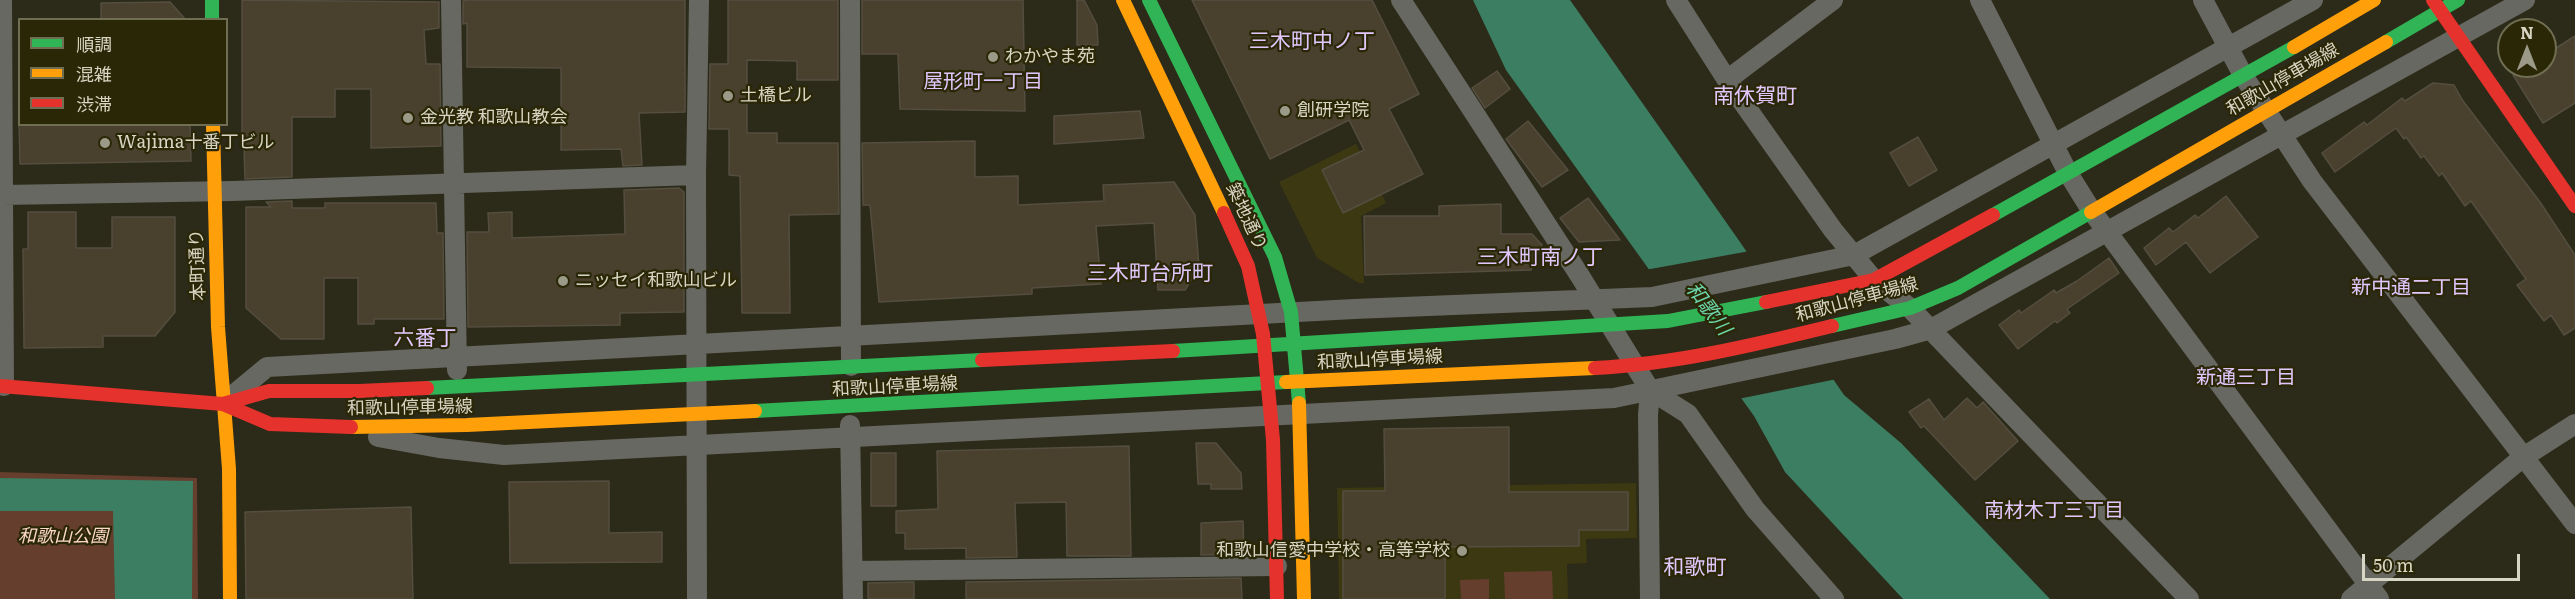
<!DOCTYPE html>
<meta charset="utf-8">
<style>
body{margin:0}
#map{position:relative;width:2575px;height:599px;overflow:hidden;background:#2c2a18;font-family:Literata,"Noto Sans JP",serif}
canvas{display:block}
.legend{position:absolute;left:18px;top:18px;width:210px;height:108px;box-sizing:border-box;background:#2a2706;border:2px solid #6f6d52;margin:0;padding:8px 10px;list-style:none;font-size:18px;color:#d7d5c3}
.legend li{display:flex;align-items:center;gap:12px;height:30px}
.legend b{width:30px;border:2px solid #6f6d52}
.north{position:absolute;left:2497px;top:18px;width:60px;height:60px;box-sizing:border-box;background:#2a2706;border:2px solid #6f6d52;border-radius:50%;rotate:0deg;font-size:16px;font-weight:700;line-height:24px;text-align:center;color:#d7d5c3}
.north::after{content:'';display:block;margin:auto;width:21px;height:27px;background:#9b9987;clip-path:polygon(50% 0,100% 100%,50% 72%,0 100%)}
.scale{position:absolute;left:2362px;top:554px;width:158px;height:27px;box-sizing:border-box;border:3px solid #d7d5c3;border-top:0;padding-left:8px;font-size:18px;line-height:21px;white-space:nowrap;color:#d7d5c3;-webkit-text-stroke:4px #2a2706;paint-order:stroke}
</style>
<div id="map">
<canvas width="2575" height="599"></canvas>
<ul class="legend">
<li><b style="height:8px;background:#30b455"></b>順調</li>
<li><b style="height:8px;background:#ff9f0a"></b>混雑</li>
<li><b style="height:8px;background:#e5322d"></b>渋滞</li>
</ul>
<div class="north">N</div>
<div class="scale">50 m</div>
</div>
<script>
const g = document.querySelector('canvas').getContext('2d');
g.lineJoin = 'round';
function fillPath(path, color) {
  g.fillStyle = color;
  g.fill(path, 'evenodd');
}
function stroke(path, color, width, dash) {
  g.strokeStyle = color;
  g.lineWidth = width;
  g.lineCap = dash ? 'butt' : 'round';
  g.setLineDash(dash || []);
  g.stroke(path);
}
function label(font, color, halo, rows, align = 'center') {
  g.font = font + ' Literata,"Noto Sans JP",serif';
  g.lineWidth = 4.5;
  g.setLineDash([]);
  g.textBaseline = 'middle';
  g.strokeStyle = halo;
  g.fillStyle = color;
  for (const [text, x, y, turn = 0] of rows) {
    g.save();
    g.translate(x, y);
    g.rotate((+turn || 0) * Math.PI / 180);
    g.textAlign = isNaN(turn) ? turn : align;
    if (halo) g.strokeText(text, 0, 0);
    g.fillText(text, 0, 0);
    g.restore();
  }
}
const built = new Path2D(`
 M 1356,144 L 1386,203 L 1361,216 L 1364,283 L 1359,283 L 1317,258 L 1279,182 Z
 M 1636,483 L 1637,538 L 1586,539 L 1587,563 L 1567,564 L 1568,599 L 1339,599 L 1337,488 Z`);
const green = new Path2D(`
 M 0,472 L 197,478 L 198,599 L 0,599 Z
 M 1552,571 L 1553,599 L 1505,599 L 1504,572 Z
 M 1489,579 L 1489,599 L 1461,599 L 1460,580 Z`);
const water = new Path2D(`
 M 1473,0 L 1570,0 L 1740,242 L 1844,395 L 1901,443 L 2050,599 L 1903,599 L 1785,472 L 1754,416 L 1506,70 Z
 M 0,478 L 193,481 L 192,599 L 115,599 L 113,511 L 0,511 Z`);
const pier = new Path2D(`
 M 1750,251 L 1837,379 L 1738,399 L 1645,270 Z`);
const building = new Path2D(`
 M 242,0 L 439,2 L 439,28 L 424,30 L 426,64 L 440,64 L 441,146 L 371,148 L 371,89 L 335,89 L 335,117 L 292,117 L 292,177 L 245,179 L 244,148 L 242,148 Z
 M 467,0 L 685,0 L 685,112 L 639,113 L 642,165 L 623,166 L 621,149 L 561,150 L 561,68 L 467,67 L 467,23 L 463,24 L 463,1 Z
 M 728,0 L 838,0 L 838,80 L 797,80 L 797,61 L 747,60 L 747,133 L 777,133 L 777,143 L 838,143 L 839,214 L 789,215 L 790,313 L 742,313 L 740,176 L 729,175 L 729,129 L 709,129 L 710,64 L 728,64 Z
 M 862,0 L 1023,0 L 1025,111 L 900,109 L 898,54 L 862,54 Z
 M 1077,0 L 1084,0 L 1097,25 L 1098,45 L 1077,45 Z
 M 1192,0 L 1372,0 L 1419,94 L 1389,109 L 1423,174 L 1343,213 L 1322,170 L 1364,150 L 1349,120 L 1270,159 Z
 M 170,2 L 186,20 L 101,20 L 101,3 Z
 M 2575,36 L 2575,103 L 2543,123 L 2513,75 L 2527,66 L 2545,66 L 2545,55 Z
 M 1497,71 L 1510,89 L 1485,108 L 1472,88 Z
 M 2433,83 L 2454,85 L 2463,101 L 2540,202 L 2575,255 L 2575,328 L 2564,335 L 2551,315 L 2544,321 L 2517,285 L 2526,279 L 2471,201 L 2465,206 L 2442,173 L 2439,176 L 2424,156 L 2421,158 L 2406,137 L 2404,139 L 2396,128 L 2335,172 L 2322,153 L 2364,122 L 2367,125 L 2402,98 L 2405,101 Z
 M 1140,111 L 1144,138 L 1054,144 L 1054,116 Z
 M 1528,121 L 1568,170 L 1542,187 L 1506,139 Z
 M 19,124 L 190,124 L 191,161 L 20,164 Z
 M 1918,137 L 1937,170 L 1909,186 L 1890,153 Z
 M 975,141 L 975,177 L 1018,176 L 1018,205 L 1104,201 L 1103,185 L 1174,182 L 1195,215 L 1199,267 L 1185,290 L 1158,290 L 1154,223 L 1096,226 L 1101,284 L 1032,288 L 1032,294 L 879,302 L 870,205 L 863,205 L 862,143 Z
 M 679,188 L 684,192 L 684,312 L 620,313 L 620,325 L 468,327 L 467,232 L 489,232 L 488,213 L 512,212 L 512,238 L 625,234 L 624,190 Z
 M 2226,196 L 2258,237 L 2210,273 L 2186,242 L 2156,265 L 2144,248 L 2169,228 L 2173,232 L 2195,215 L 2198,218 Z
 M 1588,198 L 1620,240 L 1579,242 L 1560,218 Z
 M 292,201 L 292,208 L 325,208 L 325,203 L 436,203 L 437,233 L 443,233 L 444,319 L 374,319 L 374,324 L 358,324 L 358,278 L 324,278 L 324,339 L 281,339 L 246,308 L 246,207 L 271,207 L 266,202 Z
 M 1501,204 L 1501,234 L 1532,234 L 1542,245 L 1531,270 L 1365,275 L 1364,216 L 1439,216 L 1439,206 Z
 M 28,212 L 76,212 L 76,248 L 112,248 L 112,217 L 175,217 L 175,312 L 155,336 L 103,336 L 103,347 L 24,348 L 23,249 L 28,249 Z
 M 2109,258 L 2119,273 L 2067,309 L 2070,313 L 2057,323 L 2055,321 L 2018,349 L 1999,325 L 2019,310 L 2021,313 L 2054,290 L 2056,293 L 2077,281 Z
 M 1967,398 L 1977,408 L 1983,402 L 2018,441 L 1975,480 L 1924,426 L 1921,428 L 1909,412 L 1929,399 L 1944,420 Z
 M 1509,427 L 1509,492 L 1628,492 L 1628,530 L 1579,530 L 1579,546 L 1445,547 L 1445,599 L 1343,599 L 1343,491 L 1385,491 L 1384,429 Z
 M 1196,443 L 1216,443 L 1241,473 L 1242,489 L 1211,489 L 1211,484 L 1198,484 Z
 M 1129,446 L 1131,556 L 1067,556 L 1066,502 L 1015,503 L 1017,557 L 966,558 L 966,548 L 905,549 L 905,533 L 896,533 L 896,511 L 938,509 L 937,451 Z
 M 871,453 L 896,453 L 896,506 L 871,506 Z
 M 609,481 L 609,533 L 662,532 L 662,562 L 510,563 L 509,482 Z
 M 411,507 L 413,599 L 246,599 L 245,512 Z
 M 1243,521 L 1244,554 L 1201,555 L 1201,523 Z
 M 1241,578 L 1242,599 L 966,599 L 966,582 Z
 M 914,582 L 914,599 L 868,599 L 868,583 Z`);
const street = new Path2D(`
 M 2,0 L 4,386
 M 451,0 L 457,370
 M 850,0 L 851,366
 M 1401,0 L 1580,276 L 1650,390 L 1688,414 L 1755,509 L 1834,599
 M 1676,0 L 1727,80 L 1833,230 L 1874,280 L 1910,308 L 2189,599
 M 1980,0 L 2068,173 L 2091,210 L 2379,599
 M 2203,0 L 2244,77 L 2312,181 L 2575,524
 M 1727,80 L 1833,0
 M 3,195 L 232,191 L 696,175
 M 1650,390 L 1648,415 L 1650,599
 M 232,396 L 267,367 L 1354,309 L 1652,297 L 1854,255 L 2313,0
 M 850,425 L 853,599
 M 378,437 L 439,448 L 504,455 L 1614,398 L 1895,339 L 1931,329 L 2525,0
 M 853,571 L 1277,566
 M 697,599 L 696,175 L 699,0
 M 2351,599 L 2522,458 L 2575,424`);
const fast = new Path2D(`
 M 212,0 L 212,20
 M 1149,0 L 1275,257 L 1291,312 L 1299,403
 M 2386,42 L 2458,0
 M 1993,215 L 2294,47
 M 1832,326 L 1910,308 L 1958,288 L 2091,212
 M 1173,351 L 1668,321 L 1766,302
 M 427,388 L 982,360
 M 755,411 L 1286,382`);
const slow = new Path2D(`
 M 1123,0 L 1224,213
 M 2294,47 L 2374,0
 M 213,124 L 218,327 L 229,469 L 230,599
 M 2091,212 L 2386,42
 M 1286,382 L 1595,368
 M 1299,403 L 1304,599
 M 351,427 L 467,425 L 755,411`);
const jam = new Path2D(`
 M 2433,0 L 2575,206
 M 1224,213 L 1248,266 L 1263,334 L 1273,440 L 1277,599
 M 1766,302 L 1874,280 L 1993,215
 M 982,360 L 1173,351
 M 1595,368 C 1675,364 1754,345 1832,326
 M 0,386 L 223,404 L 270,424 L 351,427
 M 223,404 L 269,391 L 359,391 L 427,388`);
const markers = [
 [993,57,6,"#9b9987"],
 [728,96,6,"#9b9987"],
 [1285,111,6,"#9b9987"],
 [408,118,6,"#9b9987"],
 [105,143,6,"#9b9987"],
 [563,281,6,"#9b9987"],
 [1462,551,6,"#9b9987"]
];
const poiNames = [
 ["わかやま苑",1005,57],
 ["土橋ビル",740,96],
 ["創研学院",1297,111],
 ["金光教 和歌山教会",420,118],
 ["Wajima十番丁ビル",117,143],
 ["ニッセイ和歌山ビル",575,281],
 ["和歌山信愛中学校・高等学校",1450,551,"right"]
];
const streetNames = [
 ["和歌山停車場線",2283,80,-30],
 ["築地通り",1246,217,65],
 ["本町通り",198,265,-92],
 ["和歌山停車場線",1857,300,-15],
 ["和歌山停車場線",1380,360,-3],
 ["和歌山停車場線",895,387,-3],
 ["和歌山停車場線",410,408,-1]
];
const parkNames = [
 ["和歌山公園",63,537]
];
const neighbourhoodNames = [
 ["屋形町一丁目",983,82],
 ["新中通二丁目",2411,288],
 ["新通三丁目",2246,378],
 ["南材木丁三丁目",2054,511]
];
const waterNames = [
 ["和歌川",1708,309,53]
];
const quarterNames = [
 ["三木町中ノ丁",1312,42],
 ["南休賀町",1755,97],
 ["三木町南ノ丁",1540,258],
 ["三木町台所町",1150,274],
 ["六番丁",425,339],
 ["和歌町",1695,568]
];
fillPath(built, '#3c3812');
fillPath(green, '#663e2e');
fillPath(water, '#3b7e62');
fillPath(pier, '#2c2a18');
fillPath(building, '#49412d');
stroke(building, '#544e41', 1.5);
stroke(street, '#666861', 20);
stroke(fast, '#30b455', 14);
stroke(slow, '#ff9f0a', 14);
stroke(jam, '#e5322d', 14);
for (const [x, y, r, color] of markers) {
  const dot = new Path2D();
  dot.arc(x, y, r, 0, 2 * Math.PI);
  g.fillStyle = color;
  g.fill(dot);
  stroke(dot, '#2a2706', 2);
}
label('18px', '#d7d5c3', '#2a2706', poiNames, 'left');
label('18px', '#d7d5c3', '#2a2706', streetNames);
label('italic 18px', '#fdd7c9', '#2a2706', parkNames);
label('20px', '#e1c7fe', '#2a2706', neighbourhoodNames);
label('italic 20px', '#6cd6ac', '#2a2706', waterNames);
label('21px', '#e1c7fe', '#2a2706', quarterNames);
</script>
